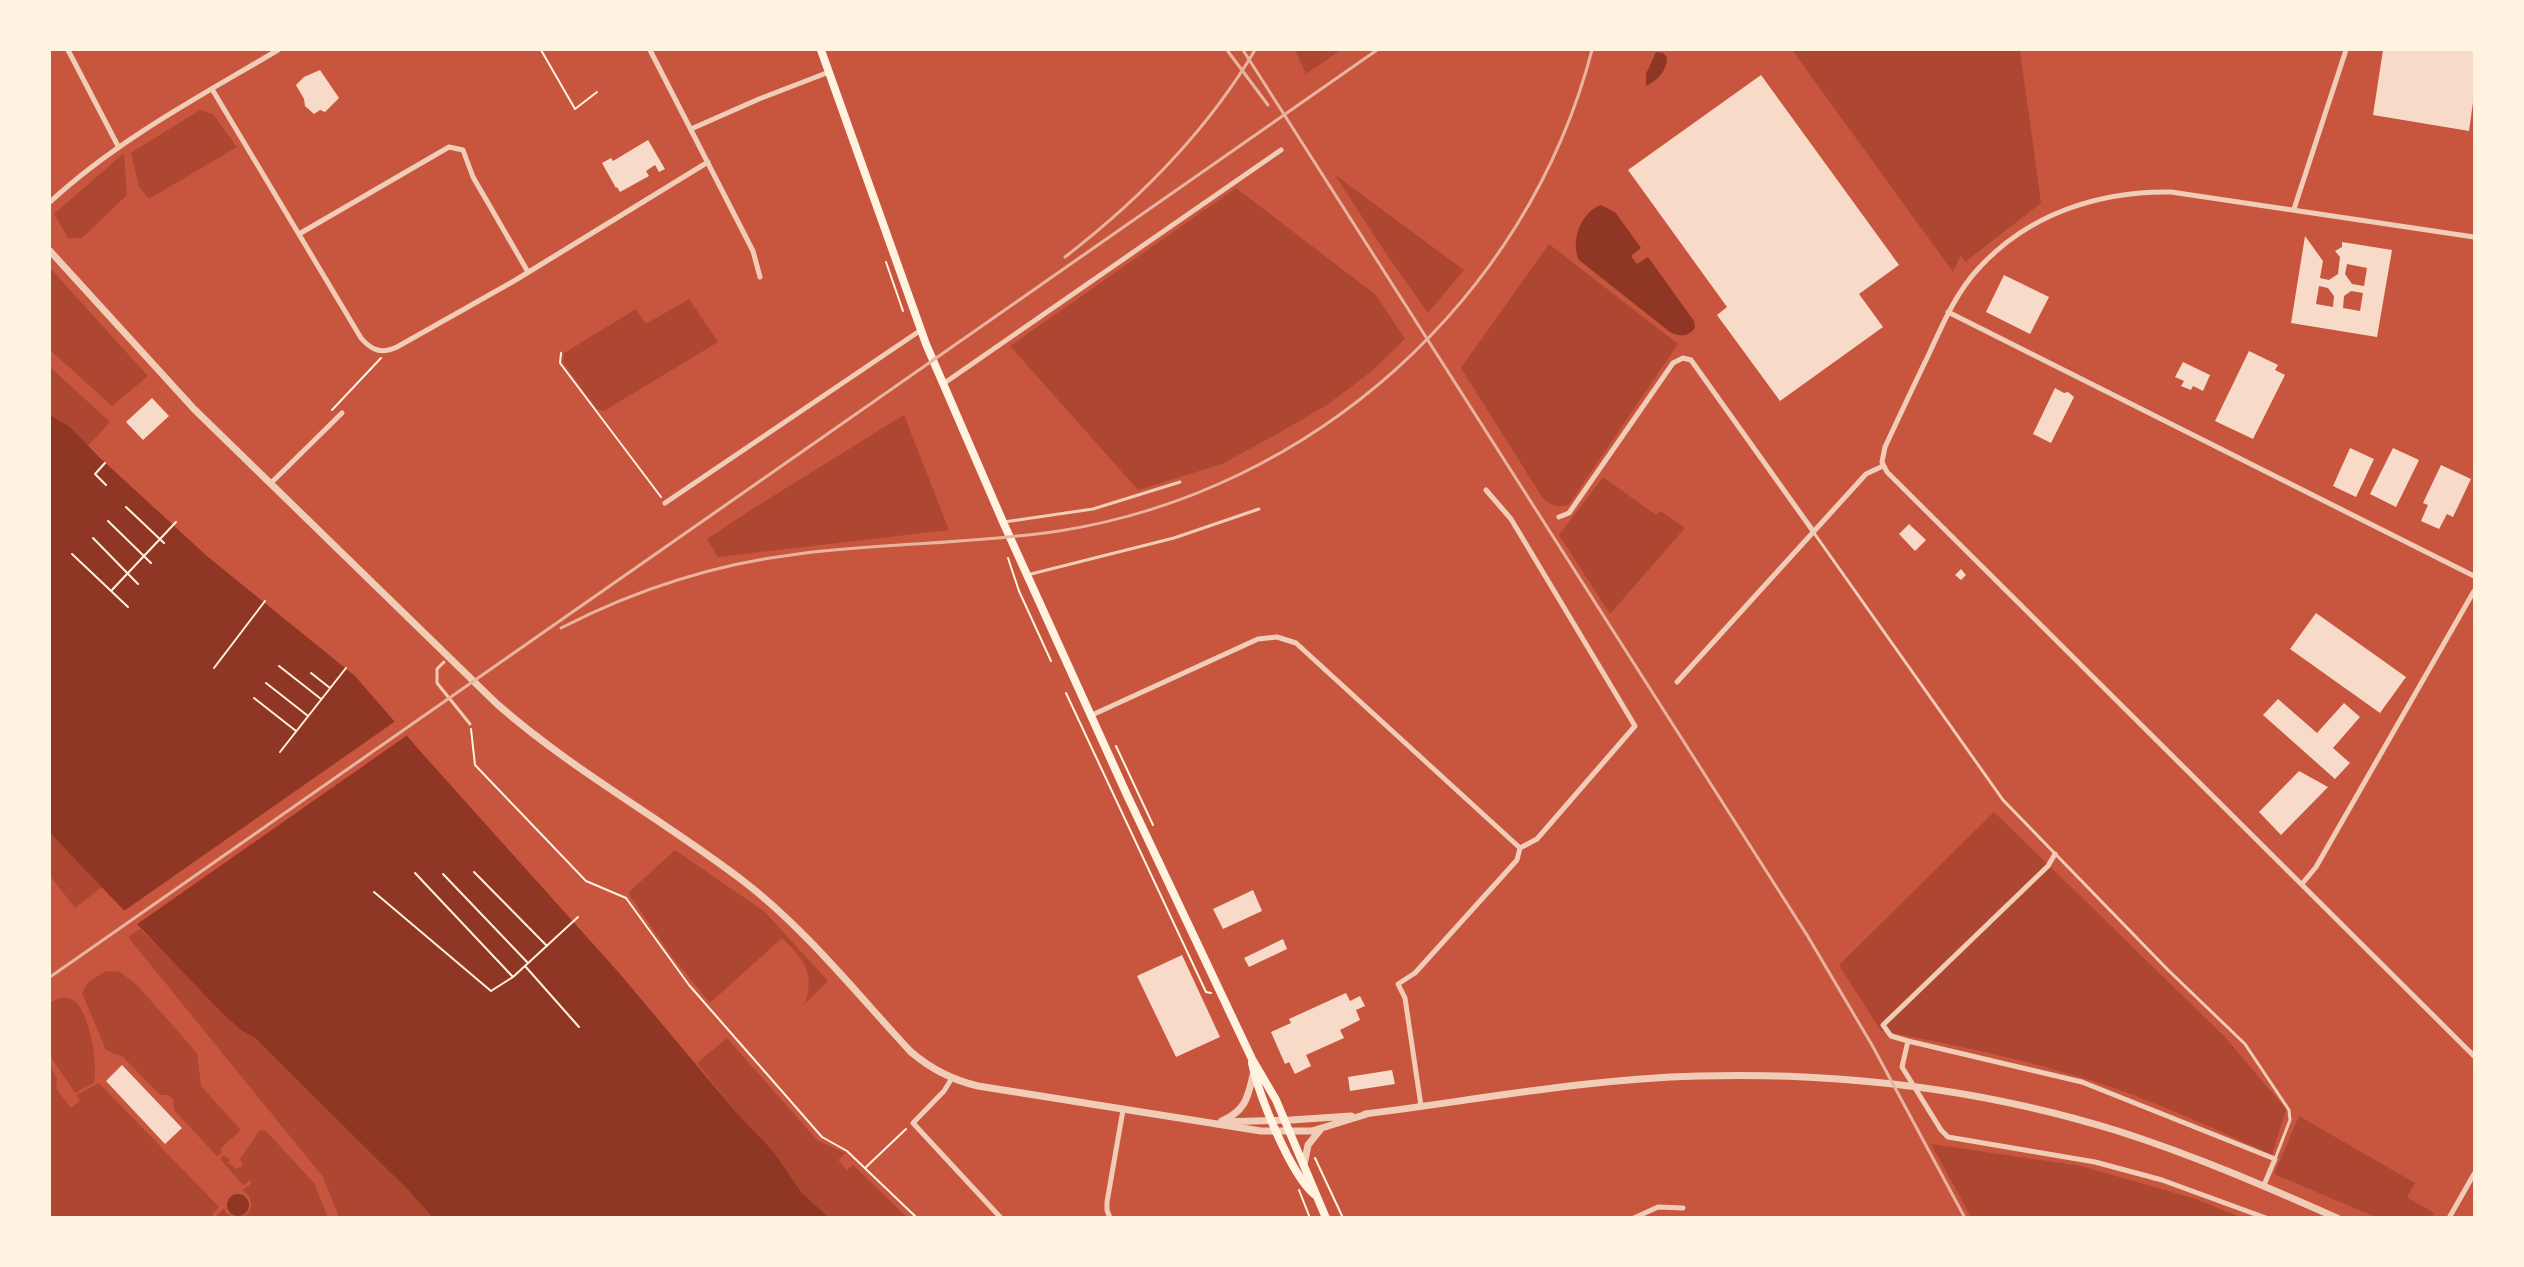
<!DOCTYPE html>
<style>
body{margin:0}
#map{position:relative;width:2524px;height:1267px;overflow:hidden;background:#c8553d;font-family:"Fira Sans Condensed",sans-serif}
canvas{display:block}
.frame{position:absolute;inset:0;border:51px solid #fff3e0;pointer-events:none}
</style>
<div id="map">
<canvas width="2524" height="1267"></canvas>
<div class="frame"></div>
</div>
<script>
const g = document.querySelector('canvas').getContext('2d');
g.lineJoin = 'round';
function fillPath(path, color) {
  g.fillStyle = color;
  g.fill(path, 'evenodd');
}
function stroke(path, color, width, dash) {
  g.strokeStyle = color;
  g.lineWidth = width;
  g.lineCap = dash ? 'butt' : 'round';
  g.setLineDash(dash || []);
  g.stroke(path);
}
const green = new Path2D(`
 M 1295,50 L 1341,50 L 1306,74 Z
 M 1792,50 L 2020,50 L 2041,203 L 1965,262 L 1961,255 L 1953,272 Z
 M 200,110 L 213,114 L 237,147 L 149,199 L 139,187 L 131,153 Z
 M 124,153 L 127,195 L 82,238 L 68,238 L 54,214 Z
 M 1335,175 L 1464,270 L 1428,313 L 1383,249 Z
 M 1236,188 L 1376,295 L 1405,339 L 1372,371 L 1327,405 L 1275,435 L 1222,464 L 1138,490 L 1010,346 Z
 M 1549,244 L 1678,344 L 1569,504 C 1558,509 1550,505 1542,497 L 1461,368 Z
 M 50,268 L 148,376 L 112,406 L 50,350 Z
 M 689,299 L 718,342 L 604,411 L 597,409 L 563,363 L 564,353 L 636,309 L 646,324 Z
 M 50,367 L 110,422 L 88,446 L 70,427 L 50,415 Z
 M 904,415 L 949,530 L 718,557 L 707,539 L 749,511 Z
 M 1603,477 L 1656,515 L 1660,511 L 1685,528 L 1610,614 L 1559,535 Z
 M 1994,812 L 2225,1037 L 2286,1109 L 2272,1155 C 2213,1128 2153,1100 2090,1080 C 2022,1059 1952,1044 1881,1031 L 1839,965 Z
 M 50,833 L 102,887 L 75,908 L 50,876 Z
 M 675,850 L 765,912 L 828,981 L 804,1005 C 816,975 804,959 782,938 L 710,1003 L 670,954 L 628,893 Z
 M 140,929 L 189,977 L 222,1013 L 255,1038 L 408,1190 L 432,1217 L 339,1217 L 323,1177 L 128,937 Z
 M 106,971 L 120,972 L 136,984 L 197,1053 L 201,1086 L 241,1130 L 220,1149 L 222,1152 L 217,1156 L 174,1110 L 173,1099 L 167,1095 L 160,1095 L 123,1057 L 106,1050 L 82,993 L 88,982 Z
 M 59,998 C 65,998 69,997 73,1000 C 90,1011 98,1064 94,1083 L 75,1093 L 50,1056 L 50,1003 Z
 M 727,1038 L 818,1141 L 845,1153 L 838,1160 L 847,1170 L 853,1165 L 907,1217 L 828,1217 L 802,1193 L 773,1151 L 735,1111 L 697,1063 Z
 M 50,1066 L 57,1078 L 56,1088 L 71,1108 L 80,1101 L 76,1095 L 99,1083 L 219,1207 L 212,1215 L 215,1217 L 224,1208 L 226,1213 L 233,1217 L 50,1217 Z
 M 2299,1116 L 2415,1183 L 2407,1197 L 2434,1213 L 2431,1217 L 2375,1217 L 2274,1174 Z
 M 260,1130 L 266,1131 L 314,1183 L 328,1217 L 242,1217 C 252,1214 253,1204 249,1196 L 242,1190 L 251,1184 L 251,1180 L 243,1185 L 220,1159 L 224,1155 L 230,1160 L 228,1163 L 236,1169 L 243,1166 L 240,1159 Z
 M 1931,1144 L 2081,1166 L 2196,1199 L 2240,1217 L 1971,1217 Z`);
const water = new Path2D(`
 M 1656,52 L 1663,53 L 1667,57 C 1667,71 1658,80 1646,86 L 1646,74 Z
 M 1601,205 L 1615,212 L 1641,248 L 1631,256 L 1637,264 L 1648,257 L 1694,321 L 1695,328 C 1688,337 1680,337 1670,332 L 1579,260 C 1570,241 1581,212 1601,205 Z
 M 50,415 L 70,427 L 99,457 L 208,557 L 355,676 L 420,751 L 620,974 L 735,1111 L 773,1151 L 802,1193 L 828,1217 L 432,1217 L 408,1190 L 255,1038 L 241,1030 L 222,1013 L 50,833 Z
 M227 1205a11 11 0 1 1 22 0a11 11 0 1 1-22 0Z`);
const pier = new Path2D(`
 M 397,720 L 409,734 L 133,927 L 121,913 Z`);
const building = new Path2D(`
 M 2383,50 L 2474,50 L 2474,95 L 2469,131 L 2373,115 Z
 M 320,70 L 339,98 L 325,112 L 320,110 L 314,114 L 305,106 L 304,99 L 296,85 L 304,77 Z
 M 1761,75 L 1899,265 L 1859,294 L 1883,327 L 1780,401 L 1717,315 L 1727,307 L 1628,170 Z
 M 648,140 L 665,169 L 659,172 L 655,165 L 646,171 L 649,176 L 620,192 L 617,187 L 616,188 L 602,163 L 611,158 L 613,161 Z
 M 2305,236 L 2323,261 L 2320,278 L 2329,280 L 2338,274 L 2340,257 L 2335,251 L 2342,247 L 2342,242 L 2392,250 L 2377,337 L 2291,323 ZM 2347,264 L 2367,268 L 2364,286 L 2352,284 L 2345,274 ZM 2319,286 L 2328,288 L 2334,296 L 2333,307 L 2316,304 ZM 2351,291 L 2363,293 L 2360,311 L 2343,308 L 2344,296 Z
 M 2004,275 L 2049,297 L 2030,334 L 1986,312 Z
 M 2249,351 L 2278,365 L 2275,370 L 2285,375 L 2253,439 L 2215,421 Z
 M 2183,362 L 2210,375 L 2203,391 L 2193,386 L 2191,390 L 2181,386 L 2184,381 L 2175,377 Z
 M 2055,388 L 2064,393 L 2068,392 L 2074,397 L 2051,443 L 2033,434 Z
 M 152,398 L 169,416 L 143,440 L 126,422 Z
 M 2350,448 L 2374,459 L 2356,497 L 2333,486 Z
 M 2393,448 L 2419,460 L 2396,507 L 2370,494 Z
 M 2441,465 L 2471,479 L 2453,517 L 2447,514 L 2439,529 L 2421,521 L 2428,505 L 2423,503 Z
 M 1909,524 L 1926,540 L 1915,551 L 1899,534 Z
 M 1961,569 L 1966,575 L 1961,580 L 1955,575 Z
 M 2316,613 L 2406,677 L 2380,713 L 2290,649 Z
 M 2278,699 L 2317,733 L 2344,703 L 2360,717 L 2333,748 L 2350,763 L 2335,779 L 2263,715 Z
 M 2299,771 L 2328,787 L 2281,835 L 2259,812 Z
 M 1253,890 L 1262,911 L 1223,929 L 1213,909 Z
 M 1283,939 L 1287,949 L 1249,967 L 1244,958 Z
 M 1182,955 L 1220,1037 L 1176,1057 L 1137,976 Z
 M 1346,993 L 1350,1001 L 1360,996 L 1365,1006 L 1356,1010 L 1360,1020 L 1340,1030 L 1344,1038 L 1306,1055 L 1311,1066 L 1295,1074 L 1289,1062 L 1285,1064 L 1271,1032 L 1291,1023 L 1289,1019 Z
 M 122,1065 L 182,1128 L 165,1144 L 106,1081 Z
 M 1392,1070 L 1395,1084 L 1350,1091 L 1348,1077 Z`);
const path = new Path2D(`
 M 541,50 L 575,109 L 597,92
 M 886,262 L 903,311
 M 561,353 L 560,363 L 661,497
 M 332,410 L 381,358
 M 105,463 L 95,474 L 106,485
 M 126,507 L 164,543
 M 108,521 L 151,563
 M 93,538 L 138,584
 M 72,554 L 128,607
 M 1008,558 L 1019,591 L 1051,661
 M 111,591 L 176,522
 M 279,666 L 321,699
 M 214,668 L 265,601
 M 311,673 L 330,688
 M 266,683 L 308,716
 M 1066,693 L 1206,992 L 1211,993
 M 254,698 L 296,731
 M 471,729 L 475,765 L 586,881 L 626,898 L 689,985 L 822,1137 L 847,1151 L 917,1218
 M 1116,746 L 1153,825
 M 280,752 L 346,668
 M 474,872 L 547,946
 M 415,873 L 513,977
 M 443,874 L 528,963
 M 374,892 L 491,991 L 513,977 L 578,917
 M 525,966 L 579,1027
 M 1315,1158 L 1343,1218
 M 865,1168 L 906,1129
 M 1299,1190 L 1310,1218`);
const service = new Path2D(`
 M 1004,522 L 1093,509 L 1180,482
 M 1814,533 L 2003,800 L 2167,969 L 2245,1044 L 2289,1110 L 2290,1120 L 2275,1159
 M 1027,575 L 1174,538 L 1259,509
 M 444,662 L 437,669 L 437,683 L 470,724`);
const minor = new Path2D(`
 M 68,50 L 118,146
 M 650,50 L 753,251 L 760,277
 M 212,89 L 361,338 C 372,351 382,354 397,347 L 514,281 L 708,162
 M 691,129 L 759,99 L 829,72
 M 50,202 C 117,140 199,97 278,50
 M 2294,209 L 2346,50
 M 299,234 L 449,147 L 463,150 L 473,177 L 528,272
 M 2474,237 L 2171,192 C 2098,191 2028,214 1978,269 C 1955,294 1942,326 1928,356 C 1913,387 1899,417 1885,447 L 1882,462 L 1887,472 L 2474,1056
 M 1948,312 L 2474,576
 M 943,384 L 1281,150
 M 270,484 L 342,413
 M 665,503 L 921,330
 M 1559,517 L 1569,513 L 1673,363 L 1683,358 L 1691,360 L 1813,531
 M 1677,682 L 1866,474 L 1883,466
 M 1092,715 L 1258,639 L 1277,637 L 1296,643 L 1520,848
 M 2302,884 L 2316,867 L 2474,591
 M 1908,1041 L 1891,1036 L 1883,1025 L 2048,866 L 2055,854
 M 952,1078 L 944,1091 L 913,1123 L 1001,1218
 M 1421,1106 L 1405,998 L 1398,984 L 1415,973 L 1517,860 L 1520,848 L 1537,839 L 1635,726 L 1511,519 L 1486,490
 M 2264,1185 L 2275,1159 L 2082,1082 L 1908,1041 L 1902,1067 L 1941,1130 L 1948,1137 L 2095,1162 L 2162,1180 L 2266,1218
 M 1110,1218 L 1107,1210 L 1107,1202 L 1123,1110
 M 1634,1218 L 1658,1207 L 1683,1208
 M 2449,1218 L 2474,1174`);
const tertiary = new Path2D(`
 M 50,251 L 194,409 L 497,704 C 572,770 662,819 742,880 C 805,928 857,994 911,1052 C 931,1069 952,1080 978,1086 L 1261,1131 L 1312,1131 L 1367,1114
 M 1365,1114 C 1476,1100 1586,1079 1698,1076 C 1839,1072 1983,1089 2118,1131 C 2193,1155 2265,1186 2337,1218
 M 1222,1121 C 1247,1110 1248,1096 1254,1071
 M 1221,1122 L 1291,1120 L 1351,1116
 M 1304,1165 L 1308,1145 L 1320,1130`);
const secondary = new Path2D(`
 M 821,50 L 926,344 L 1003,522 L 1127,795 L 1252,1059 L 1276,1100 L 1326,1218
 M 1252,1063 C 1259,1096 1290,1173 1314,1194`);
const rail = new Path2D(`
 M 1227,50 L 1268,105
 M 1243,50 L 1807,935 L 1872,1045 L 1965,1218
 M 1065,257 C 1140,199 1207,131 1255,50
 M 561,628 C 635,590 715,564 798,554 C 884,543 972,544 1059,531 C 1313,491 1527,299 1592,50
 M 50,977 L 1377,50`);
fillPath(green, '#ae4732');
fillPath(water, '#8f3625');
fillPath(pier, '#c8553d');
fillPath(building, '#f7dbc8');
stroke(path, '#fff3e0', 2);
stroke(service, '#f1ccb7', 3);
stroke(minor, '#f1ccb7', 5);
stroke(tertiary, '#f1ccb7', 7);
stroke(secondary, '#fff3e0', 8);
stroke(rail, '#e9b49f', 3);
</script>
